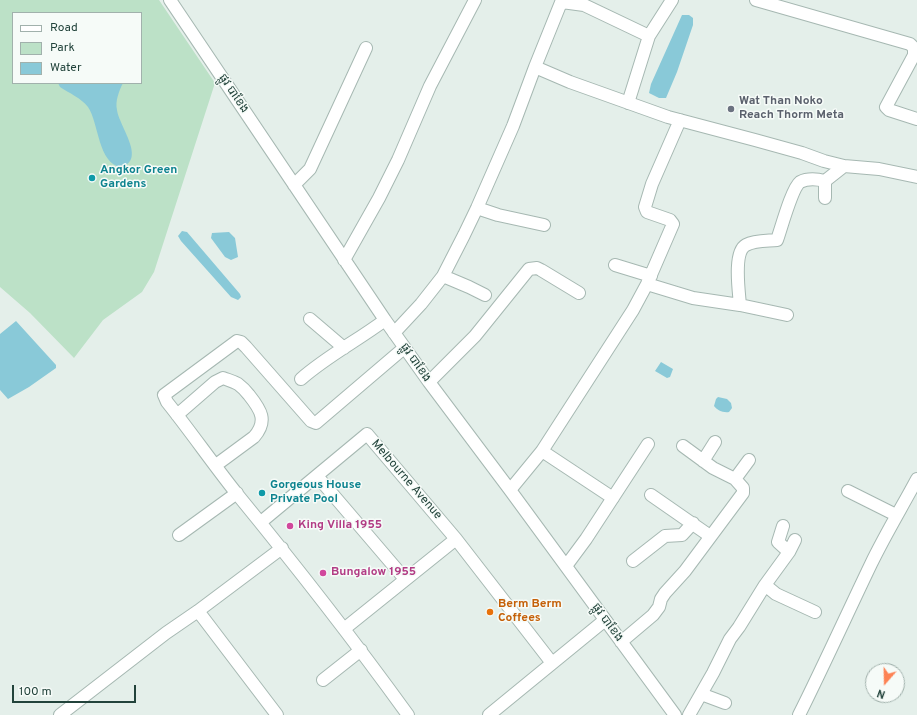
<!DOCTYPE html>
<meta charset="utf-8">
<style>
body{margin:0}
#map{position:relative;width:917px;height:715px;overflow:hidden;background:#e4efea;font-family:Overpass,sans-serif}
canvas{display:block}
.legend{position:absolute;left:12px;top:12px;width:130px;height:72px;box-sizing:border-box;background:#f6fbf8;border:1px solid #a1b1ac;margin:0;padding:5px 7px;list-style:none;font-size:12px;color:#22433b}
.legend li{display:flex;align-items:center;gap:8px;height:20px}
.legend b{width:20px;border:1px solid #a1b1ac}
.north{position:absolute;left:865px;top:663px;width:40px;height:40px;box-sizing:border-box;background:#f6fbf8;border:1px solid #a1b1ac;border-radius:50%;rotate:200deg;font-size:11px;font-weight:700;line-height:16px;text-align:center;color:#22433b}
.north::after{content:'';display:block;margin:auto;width:14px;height:18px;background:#fd8355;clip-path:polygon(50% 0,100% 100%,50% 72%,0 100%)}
.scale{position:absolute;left:12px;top:685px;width:124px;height:18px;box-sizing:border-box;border:2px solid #22433b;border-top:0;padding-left:5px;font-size:12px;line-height:14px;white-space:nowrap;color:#22433b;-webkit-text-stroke:3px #f6fbf8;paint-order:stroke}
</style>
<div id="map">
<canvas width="917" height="715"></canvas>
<ul class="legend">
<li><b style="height:5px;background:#fff"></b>Road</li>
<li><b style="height:11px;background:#bce1c7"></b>Park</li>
<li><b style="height:11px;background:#89c9d8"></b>Water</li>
</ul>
<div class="north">N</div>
<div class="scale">100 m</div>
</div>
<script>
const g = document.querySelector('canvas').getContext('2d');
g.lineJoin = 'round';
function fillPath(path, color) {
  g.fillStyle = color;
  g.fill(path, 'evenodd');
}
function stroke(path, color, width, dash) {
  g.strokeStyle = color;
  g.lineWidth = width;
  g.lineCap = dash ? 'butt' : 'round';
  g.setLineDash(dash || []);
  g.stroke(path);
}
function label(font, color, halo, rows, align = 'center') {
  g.font = font + ' Overpass,"Noto Sans Khmer",sans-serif';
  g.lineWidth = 3;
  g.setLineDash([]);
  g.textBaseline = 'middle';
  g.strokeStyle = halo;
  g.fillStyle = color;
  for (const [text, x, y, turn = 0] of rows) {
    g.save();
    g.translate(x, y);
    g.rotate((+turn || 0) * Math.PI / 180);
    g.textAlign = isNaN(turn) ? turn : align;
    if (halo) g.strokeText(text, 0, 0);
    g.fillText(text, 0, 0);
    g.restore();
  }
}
const green = new Path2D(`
 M 0,0 L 159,0 L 215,83 L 154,272 L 142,292 L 103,320 L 74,358 L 30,313 L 0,287 ZM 13,13 L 141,13 L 141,83 L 13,83 Z`);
const water = new Path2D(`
 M 682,15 L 689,15 L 693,18 L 693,25 L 677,72 L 666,98 L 659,98 L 649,93 L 651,84 Z
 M 58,83 L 123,83 C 119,91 115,101 117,110 C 119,126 147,160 121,167 C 98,164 99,123 88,107 C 81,98 69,93 60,87 Z
 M 182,231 L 187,232 L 240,294 L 241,297 L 238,300 L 231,297 L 181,241 L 178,236 Z
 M 229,232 L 235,238 L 238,257 L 231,260 L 225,257 L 211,238 L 212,233 Z
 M 16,321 L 56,365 L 56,368 L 29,387 L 8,399 L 0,390 L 0,334 Z
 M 661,362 L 673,369 L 670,377 L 667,378 L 655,371 Z
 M 718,397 L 727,399 L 731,403 L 732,408 L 729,412 C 723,413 717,410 714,406 L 716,399 Z`);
const minor = new Path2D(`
 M 170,0 L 385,320 L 429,382 L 510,490 L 675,715
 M 756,0 L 910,44 L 914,48 L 914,55 L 886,107 L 889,110 L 917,119
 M 562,2 L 584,5 L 649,36
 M 535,67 L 570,82 L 668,117 L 755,140 L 802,153 L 824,161 L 844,166 L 879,169 L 917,177
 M 628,103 L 649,36 L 672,0
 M 294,185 L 310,169 L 366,48
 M 825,198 L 825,181 L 844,166
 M 477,208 L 498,215 L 544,225
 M 344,260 L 379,198 L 398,160 L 430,86 L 475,0
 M 615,265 L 651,276
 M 443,276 L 469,287 L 485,295
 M 647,284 L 693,298 L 740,305 L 787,315
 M 740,305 C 739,292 733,252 746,245 C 755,240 768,241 777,240 C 781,229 792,188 800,182 C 808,178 817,179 825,181
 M 310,319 L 344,348
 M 394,333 L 421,304 L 443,276 L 464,235 L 477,208 L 513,126 L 535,67 L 562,0
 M 404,348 L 316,423 L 311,421 L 246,347 L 241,342 L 237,341 L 164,395 L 167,402 C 191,432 213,464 237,494 C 296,566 353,639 408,715
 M 301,379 C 327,356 357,341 385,320
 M 429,382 L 475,336 L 529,269 L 537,268 L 541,270 L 579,293
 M 177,415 L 215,382 L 223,378 C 228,380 233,381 238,384 C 242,387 246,391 249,395 C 261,410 268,421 254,437 L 216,465
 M 542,451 L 613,498
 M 703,461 L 715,442
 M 317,476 L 405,579
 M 735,479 L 749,460
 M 510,490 L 542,451 L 633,310 L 647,284 L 673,224 L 670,220 L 647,212 L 645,207 L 652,184 L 680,120
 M 848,491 L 896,515
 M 651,495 L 710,536
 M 261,522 L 367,434 L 456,539 L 552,663
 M 783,526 L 778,542 L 789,552
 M 179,535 L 237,493
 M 633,561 L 665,536 L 682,535 L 693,523
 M 566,566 L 586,539 L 648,444
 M 765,585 L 776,594 L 815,612
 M 198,611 L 277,715
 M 344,629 L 456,539
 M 621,642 L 653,615 L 659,607 L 661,599 L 665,593 L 685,571 L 743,493 L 743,488 L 735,479 L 713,468 L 683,446
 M 323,680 L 361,650
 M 701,694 L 725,703
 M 60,715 L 166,633 L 198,611 L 282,548
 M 489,715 L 605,620
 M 689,715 L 713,673 L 730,639 L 739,627 L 765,585 L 789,552 L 795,540
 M 799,715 C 824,665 847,614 871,564 C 885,535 902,507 917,479`);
const markers = [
 [731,109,4,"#6b7280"],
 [92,178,4,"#0f9aa8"],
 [262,493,4,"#0f9aa8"],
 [290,526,4,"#d1479c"],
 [323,573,4,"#d1479c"],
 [490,612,4,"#e8710a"]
];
const streetNames = [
 ["ផ្លូវ បាខែង",233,94,56],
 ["ផ្លូវ បាខែង",415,363,55],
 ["Melbourne Avenue",406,480,49],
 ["ផ្លូវ បាខែង",607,623,54]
];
const worshipNames = [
 ["Wat Than Noko",739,102],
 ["Reach Thorm Meta",739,116]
];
const cultureNames = [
 ["Angkor Green",100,171],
 ["Gardens",100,185],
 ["Gorgeous House",270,486],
 ["Private Pool",270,500]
];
const hotelNames = [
 ["King Villa 1955",298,526],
 ["Bungalow 1955",331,573]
];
const foodNames = [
 ["Berm Berm",498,605],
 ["Coffees",498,619]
];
fillPath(green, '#bce1c7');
fillPath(water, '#89c9d8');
stroke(minor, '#a6b8b2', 14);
stroke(minor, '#fff', 12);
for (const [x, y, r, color] of markers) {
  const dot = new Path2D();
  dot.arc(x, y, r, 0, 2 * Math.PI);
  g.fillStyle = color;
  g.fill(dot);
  stroke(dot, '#f6fbf8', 1.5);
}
label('12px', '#22433b', '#f6fbf8', streetNames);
label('bold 12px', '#5b616d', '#f6fbf8', worshipNames, 'left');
label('bold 12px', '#0d838f', '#f6fbf8', cultureNames, 'left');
label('bold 12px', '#b23c85', '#f6fbf8', hotelNames, 'left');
label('bold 12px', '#c56008', '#f6fbf8', foodNames, 'left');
</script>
